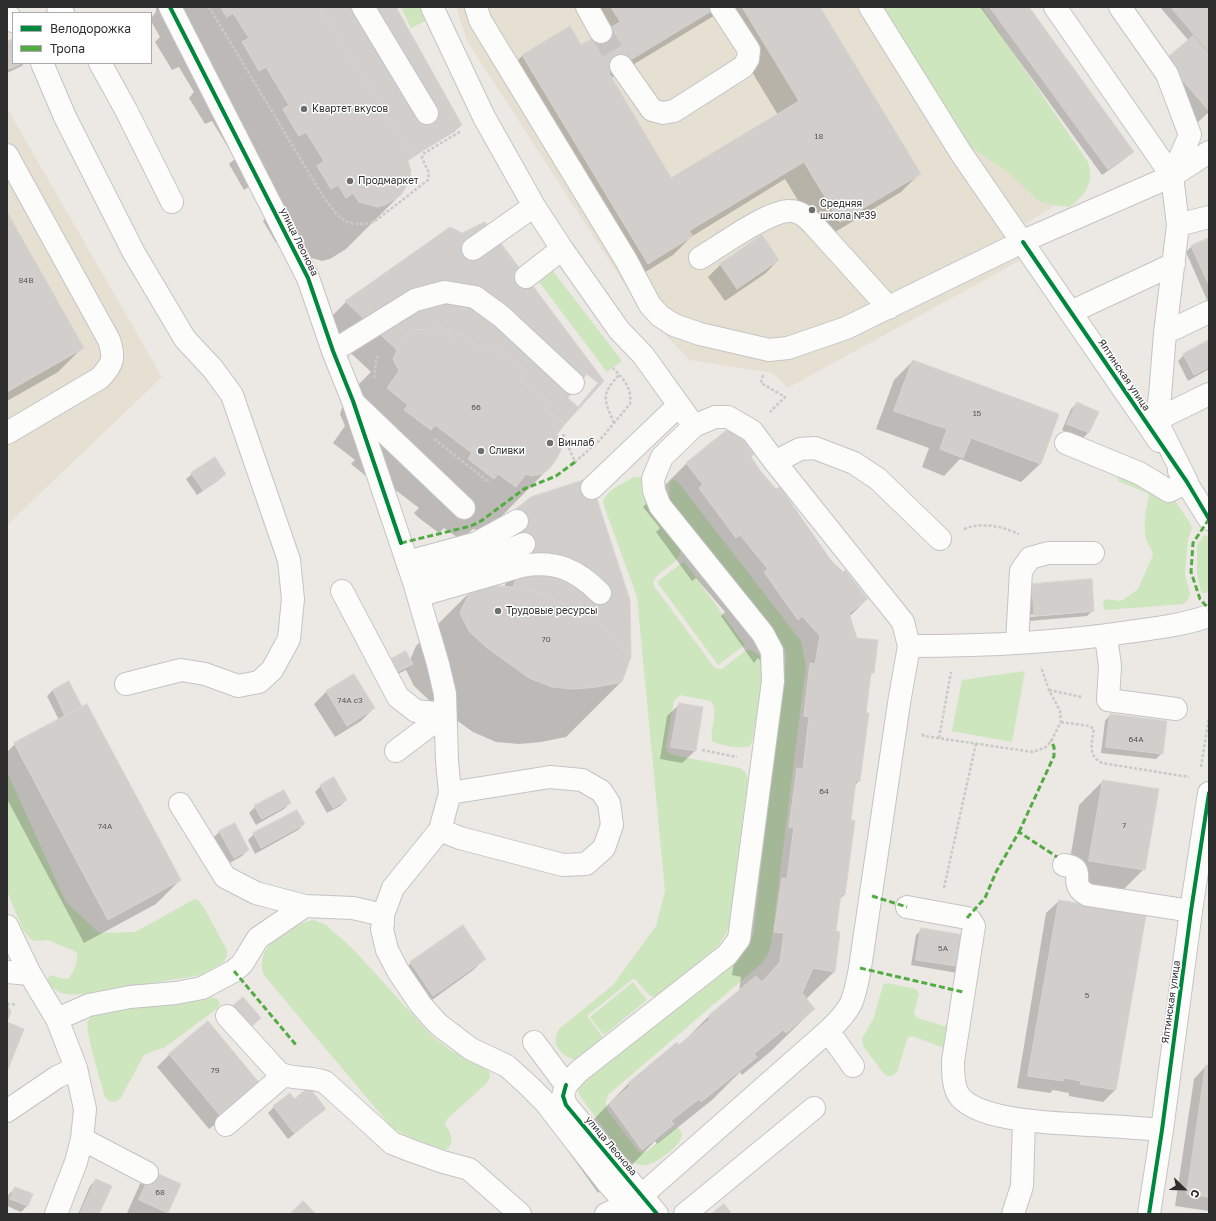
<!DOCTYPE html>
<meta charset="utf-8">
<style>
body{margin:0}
#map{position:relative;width:1216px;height:1221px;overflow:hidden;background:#ece8e4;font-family:"Golos Text",sans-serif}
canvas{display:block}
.frame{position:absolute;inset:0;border:8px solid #2e2e2e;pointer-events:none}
.legend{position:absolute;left:12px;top:12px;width:140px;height:52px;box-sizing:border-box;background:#fff;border:1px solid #ababab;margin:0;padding:5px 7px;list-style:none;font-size:12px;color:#2e2e2e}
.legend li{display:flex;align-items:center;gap:8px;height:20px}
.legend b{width:20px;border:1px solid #ababab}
.north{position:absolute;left:1164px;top:1169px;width:40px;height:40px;-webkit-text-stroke:3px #fff;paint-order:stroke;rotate:113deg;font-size:11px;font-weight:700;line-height:16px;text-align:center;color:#2e2e2e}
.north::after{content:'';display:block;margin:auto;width:14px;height:18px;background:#2e2e2e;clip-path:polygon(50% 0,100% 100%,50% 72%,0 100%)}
</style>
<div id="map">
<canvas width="1216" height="1221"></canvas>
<div class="frame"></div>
<ul class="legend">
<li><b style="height:5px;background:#00873e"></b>Велодорожка</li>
<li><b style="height:5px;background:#54ab44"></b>Тропа</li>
</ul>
<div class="north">С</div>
</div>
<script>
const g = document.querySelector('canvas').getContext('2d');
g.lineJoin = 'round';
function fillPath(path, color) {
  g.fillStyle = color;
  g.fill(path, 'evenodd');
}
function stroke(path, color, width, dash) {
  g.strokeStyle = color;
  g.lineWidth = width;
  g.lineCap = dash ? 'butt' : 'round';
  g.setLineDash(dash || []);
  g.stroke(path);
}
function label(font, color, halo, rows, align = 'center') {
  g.font = font + ' "Golos Text",sans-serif';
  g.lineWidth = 3;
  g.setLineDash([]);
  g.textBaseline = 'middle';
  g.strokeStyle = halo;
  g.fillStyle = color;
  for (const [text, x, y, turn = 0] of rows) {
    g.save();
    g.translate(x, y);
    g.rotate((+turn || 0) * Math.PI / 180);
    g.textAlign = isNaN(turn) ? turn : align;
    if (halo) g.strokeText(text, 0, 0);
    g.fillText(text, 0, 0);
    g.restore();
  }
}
const education = new Path2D(`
 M 456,7 L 950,7 L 1075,193 L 1019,228 L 1019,261 L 788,388 L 772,373 L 690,360 L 641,310 L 467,41 Z
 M 7,108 L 162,377 L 7,525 Z`);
const green = new Path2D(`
 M 401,7 L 425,7 L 427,20 L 411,28 Z
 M 884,7 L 982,7 L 1088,162 C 1094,185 1087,192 1070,207 L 1059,206 L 1040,202 L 1010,174 L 971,147 Z
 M 553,271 L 622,361 L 607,372 L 539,282 Z
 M 1117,473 L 1174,499 L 1190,523 L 1192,528 L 1188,539 L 1185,574 L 1190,593 L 1188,599 L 1184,604 L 1106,610 L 1104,609 L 1103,601 L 1107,599 L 1119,601 L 1123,600 L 1138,589 L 1153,555 C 1152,548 1147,544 1146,538 C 1143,525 1146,508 1149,496 L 1147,493 L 1118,481 Z
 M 634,477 L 641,477 L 643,478 L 681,549 C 679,566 660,568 653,582 L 654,586 L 714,667 L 718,669 L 722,669 L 746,650 L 751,650 L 762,657 L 763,679 L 752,742 L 750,746 C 742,750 719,745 712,741 C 710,729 720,708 710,701 L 680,695 L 674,701 L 666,747 L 669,753 L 673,755 L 740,768 C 746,771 747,774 748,780 L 729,929 L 717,947 L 659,995 L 654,997 L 649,995 L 635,979 L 633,979 L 588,1015 L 588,1017 L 602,1036 L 602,1041 C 597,1046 587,1057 581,1059 C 571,1062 559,1053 556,1044 C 554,1039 557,1034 559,1029 L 613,985 L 656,926 L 665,891 L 637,597 L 603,503 C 606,489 623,484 634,477 Z
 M 673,479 L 678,482 L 801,641 L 806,666 L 771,945 L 767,956 L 761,964 L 609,1094 C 605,1101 605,1104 608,1111 L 638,1151 L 642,1153 L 646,1152 L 674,1129 L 678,1128 L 681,1131 C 682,1134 682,1137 680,1140 C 676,1149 652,1167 642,1165 C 633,1164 627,1158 621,1152 L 580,1096 L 577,1087 L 583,1075 L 750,941 L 753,936 L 786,659 L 785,650 L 776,636 L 669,500 L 670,482 Z
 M 1204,535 L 1209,536 L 1209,590 L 1206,593 L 1203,593 L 1201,592 L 1197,574 L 1197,545 Z
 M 684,561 L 745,645 L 718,665 L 657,582 Z
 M 1025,671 L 1012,742 L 952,731 L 962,680 Z
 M 7,772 L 66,902 L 99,933 L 135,932 L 193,900 C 198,899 200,902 203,906 L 227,950 L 227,956 L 224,962 L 201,975 L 87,994 C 71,995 59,996 47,983 L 48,979 L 50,975 L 64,979 L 69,978 C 73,973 79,959 77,953 L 74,951 L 48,940 L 36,941 L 32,940 L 29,937 L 23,930 L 7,891 Z
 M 314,920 L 326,925 L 354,950 L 430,1034 L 450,1050 L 484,1067 L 489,1072 L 490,1077 L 487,1083 L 446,1120 L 445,1125 C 452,1133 454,1141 448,1149 L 444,1150 L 415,1139 L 393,1129 L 263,974 C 258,948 272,942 291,930 C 299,925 305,921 314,920 Z
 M 633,982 L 647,1000 L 604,1035 L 590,1017 Z
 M 887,983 L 916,989 L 919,994 L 914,1013 L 917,1018 L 944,1026 L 949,1023 L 944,1048 L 912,1036 L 908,1037 L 897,1072 L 893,1076 L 888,1076 L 884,1074 L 863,1046 L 862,1039 L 874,1017 L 883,985 Z
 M 211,997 L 217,999 L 220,1002 L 218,1008 L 164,1048 L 156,1050 L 144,1055 L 120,1099 C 114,1103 110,1103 105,1097 C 102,1085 84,1030 88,1021 C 91,1016 95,1014 100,1012 Z`);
const shadow = new Path2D(`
 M 156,7 L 395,7 L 461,125 L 455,131 L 407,161 L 401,194 L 346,249 L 330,259 L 322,261 L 305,256 L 284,238 L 276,243 L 263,221 L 269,215 L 251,185 L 244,190 L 229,164 L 235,159 L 212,121 L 205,124 L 189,98 L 194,92 L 179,67 L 172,70 L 155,42 L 160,37 L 151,21 L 151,18 L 156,12 Z
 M 592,7 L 819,7 L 919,174 L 901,192 L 822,240 L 785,179 L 691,237 L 673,255 L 629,282 L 504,74 L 522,56 L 569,27 L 581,46 L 599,35 ZM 717,14 L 778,115 L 671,179 L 611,78 Z
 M 980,7 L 1027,7 L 1132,152 L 1126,158 L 1102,175 Z
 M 1160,7 L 1209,7 L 1209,112 L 1197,123 L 1153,73 L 1189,41 Z
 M 13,40 L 13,63 L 24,63 L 22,66 L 7,73 L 7,43 Z
 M 7,214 L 82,348 L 58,372 L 7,401 Z
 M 450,228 L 556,434 L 548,469 L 494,524 L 487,528 L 477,530 L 473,529 L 461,540 L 444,528 L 439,533 L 419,518 L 414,513 L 419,508 L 381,479 L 376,484 L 351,464 L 355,460 L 333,443 L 345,426 L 340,414 L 343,405 L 350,393 L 371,372 L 322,326 L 346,302 Z
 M 1209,239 L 1209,299 L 1207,300 L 1186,252 L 1192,246 Z
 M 778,260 L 766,273 L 725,301 L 708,277 L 721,264 Z
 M 1209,341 L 1209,369 L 1188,381 L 1178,361 L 1184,355 Z
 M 913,361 L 1058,415 L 1040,464 L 1021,482 L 960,459 L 944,476 L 922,467 L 929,448 L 876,429 L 894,380 Z
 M 1077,403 L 1098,412 L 1088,433 L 1082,439 L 1062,430 L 1071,409 Z
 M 732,428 L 749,457 L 830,559 L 867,599 L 849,617 L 856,639 L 873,673 L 869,676 L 859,781 L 854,786 L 844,895 L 840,899 L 835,932 L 834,972 L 806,999 L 814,1009 L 770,1052 L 742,1075 L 740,1072 L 712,1100 L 657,1144 L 655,1141 L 629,1168 L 598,1193 L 566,1148 L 628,1084 L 677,1044 L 679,1046 L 708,1017 L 739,992 L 741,977 L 732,975 L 777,680 L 758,658 L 754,663 L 721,616 L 725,612 L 696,578 L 692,581 L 656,532 L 660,528 L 643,507 L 686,464 Z
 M 192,474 L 225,474 L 219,480 L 197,495 L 186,479 Z
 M 514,511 L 621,682 L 566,737 L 541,742 L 519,744 L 496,742 L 473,732 L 431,702 L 414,686 L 406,670 L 389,678 L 410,660 L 416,646 L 472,590 L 504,588 L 509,575 L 495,530 Z
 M 1032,585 L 1093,610 L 1087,616 L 1029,621 L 1026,591 ZM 1088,610 L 1088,612 L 1029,617 L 1029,615 Z
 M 353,675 L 374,708 L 361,721 L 335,737 L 314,704 L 326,692 Z
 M 69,683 L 80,706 L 180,880 L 156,904 L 84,943 L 7,799 L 7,752 L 15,744 L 59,720 L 47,696 L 53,690 Z
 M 680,704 L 695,751 L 682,763 L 660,759 L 667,716 Z
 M 1110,715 L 1162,753 L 1156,759 L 1101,753 L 1105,721 Z
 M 1103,781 L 1144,869 L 1120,893 L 1066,884 L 1079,805 Z
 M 321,786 L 346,800 L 340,806 L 327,813 L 315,792 Z
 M 290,803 L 284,809 L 256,825 L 249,813 L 255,807 Z
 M 304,824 L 298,830 L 255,854 L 248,840 L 254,834 Z
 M 220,831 L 248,850 L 242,856 L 228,864 L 214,837 Z
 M 1059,901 L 1115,1090 L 1103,1102 L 1069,1096 L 1069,1093 L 1053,1090 L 1050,1093 L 1017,1088 L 1046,913 Z
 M 462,927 L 485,959 L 472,971 L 421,1008 L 398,975 L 411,963 Z
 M 922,929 L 969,937 L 957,973 L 911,965 L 916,935 Z
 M 208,1023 L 248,1097 L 209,1129 L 157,1067 L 169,1055 Z
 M 1206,1066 L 1209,1067 L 1209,1211 L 1175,1206 L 1194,1079 Z
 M 294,1100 L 325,1109 L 288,1139 L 268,1113 L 274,1107 Z
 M 152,1172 L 180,1184 L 167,1213 L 166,1214 L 130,1214 L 127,1213 L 140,1184 Z
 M 96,1180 L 98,1214 L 78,1214 L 90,1186 Z
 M 15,1188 L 32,1195 L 27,1206 L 21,1212 L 7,1206 L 7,1199 L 9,1194 Z`);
const building = new Path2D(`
 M 221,7 L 320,7 L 413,157 L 408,161 L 411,171 L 410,180 L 401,195 L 385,205 L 377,207 L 359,202 L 353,193 L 346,198 L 338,185 L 331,189 L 317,166 L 324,161 L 306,132 L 299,136 L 291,123 L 283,109 L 289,105 L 266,67 L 259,71 L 251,57 L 242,42 L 249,38 L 233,13 L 227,17 Z
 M 320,7 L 396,7 L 462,125 L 413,157 Z
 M 611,7 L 718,7 L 609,73 L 671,178 L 799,101 L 742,7 L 820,7 L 921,174 L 840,222 L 804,162 L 689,231 L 693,236 L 648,264 L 522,55 L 570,26 L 581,45 L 620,22 Z
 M 990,7 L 1029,7 L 1134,152 L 1108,169 Z
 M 1171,7 L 1209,7 L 1209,52 Z
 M 1193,36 L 1209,55 L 1209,111 L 1165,60 Z
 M 13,39 L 13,63 L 22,63 L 9,69 L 7,65 L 7,42 Z
 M 7,212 L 84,348 L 7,392 Z
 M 485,222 L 604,381 L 565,424 L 544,409 L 549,402 L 521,380 L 527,372 L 489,344 L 484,351 L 460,332 L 455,338 L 438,325 L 433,333 L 423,329 L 413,330 L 404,337 L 397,350 L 345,301 L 450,227 L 462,233 Z
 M 762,235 L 779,260 L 737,289 L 720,264 Z
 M 1209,238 L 1209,285 L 1191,246 Z
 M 438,325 L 455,338 L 460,332 L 484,351 L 489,344 L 527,372 L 521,380 L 549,402 L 544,409 L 565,424 L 557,434 L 560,442 L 561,450 L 556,460 L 549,469 L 542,474 L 532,476 L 526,474 L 516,487 L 498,474 L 494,479 L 468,459 L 472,453 L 435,425 L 431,430 L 404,410 L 408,405 L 387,388 L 399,371 L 393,359 L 397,350 L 404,337 L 413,330 L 423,329 L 433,333 Z
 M 1209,340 L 1209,367 L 1194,375 L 1183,354 Z
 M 913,360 L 1059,414 L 1041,464 L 971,438 L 963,458 L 940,449 L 947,429 L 894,411 Z
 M 587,374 L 598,383 L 578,407 L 568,398 Z
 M 1077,402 L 1099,412 L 1089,433 L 1067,424 Z
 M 732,426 L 754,454 L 751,457 L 762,473 L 776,489 L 780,487 L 830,559 L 843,572 L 845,570 L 868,599 L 849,613 L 857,638 L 878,640 L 874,673 L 871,673 L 866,713 L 869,713 L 860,781 L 856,780 L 851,820 L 855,821 L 845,895 L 841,894 L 836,931 L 840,932 L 835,972 L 813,968 L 802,993 L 815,1009 L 786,1033 L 783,1030 L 754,1054 L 757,1057 L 701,1102 L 699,1099 L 686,1109 L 671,1121 L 674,1124 L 642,1150 L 609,1104 L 630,1086 L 628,1083 L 677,1042 L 679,1045 L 710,1019 L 708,1016 L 756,976 L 762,982 L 780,962 L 784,933 L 774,932 L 782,878 L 787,879 L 794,827 L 789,827 L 797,768 L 803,769 L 809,717 L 804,716 L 810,663 L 815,664 L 820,636 L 802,616 L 798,620 L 764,572 L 768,569 L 740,535 L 736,538 L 699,488 L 703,485 L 686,463 Z
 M 215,457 L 226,474 L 203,490 L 191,473 Z
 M 590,478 L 630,600 L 631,657 L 602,626 L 581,611 L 532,591 L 513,587 L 527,555 L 513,511 L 531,497 Z
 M 1092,579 L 1094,611 L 1034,616 L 1032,584 Z
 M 484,585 L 513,587 L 532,591 L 581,611 L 602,626 L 631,657 L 622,682 L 597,687 L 574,689 L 552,687 L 529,678 L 486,647 L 469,631 L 460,613 L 471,589 Z
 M 406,651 L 413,664 L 395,673 L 389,660 Z
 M 354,674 L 375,708 L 347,726 L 326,691 Z
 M 69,681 L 82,707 L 65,716 L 53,690 Z
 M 679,703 L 703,707 L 696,751 L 671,747 Z
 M 87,704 L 181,880 L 108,920 L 14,743 Z
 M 1110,714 L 1167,721 L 1163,754 L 1106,747 Z
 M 334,777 L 347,800 L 333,808 L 320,785 Z
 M 1103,780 L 1159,789 L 1145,870 L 1089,861 Z
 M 284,790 L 291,803 L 262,819 L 254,806 Z
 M 297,810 L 305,824 L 261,848 L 253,833 Z
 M 235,823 L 249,850 L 234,858 L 219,831 Z
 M 1059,900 L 1146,915 L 1116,1090 L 1080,1084 L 1081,1081 L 1064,1078 L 1063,1081 L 1028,1076 Z
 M 463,925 L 486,959 L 433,996 L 410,962 Z
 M 921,928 L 970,936 L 964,967 L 916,960 Z
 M 243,997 L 261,1018 L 246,1031 L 228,1010 Z
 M 7,1003 L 11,1012 L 7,1022 L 24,1029 L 7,1072 Z
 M 208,1021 L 261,1085 L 222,1118 L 169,1054 Z
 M 1206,1065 L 1209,1066 L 1209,1197 L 1187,1194 Z
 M 309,1087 L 326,1109 L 294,1133 L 273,1106 L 290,1093 L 294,1099 Z
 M 152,1171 L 181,1184 L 168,1213 L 139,1200 Z
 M 96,1179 L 112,1186 L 99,1214 L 80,1214 Z
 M 15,1187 L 33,1194 L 28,1206 L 10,1199 Z
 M 303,1201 L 316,1214 L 290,1214 Z
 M 724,1204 L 732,1214 L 711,1214 Z`);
const minorTunnel = new Path2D(`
 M 601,32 L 621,66`);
const path = new Path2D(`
 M 209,7 L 324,198 C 340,218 345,229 374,222 L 428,180 L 429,173 L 422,158 L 423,154 L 461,131
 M 763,375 L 761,383 L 785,397 L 770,412
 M 374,378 L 376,360 L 378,356
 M 614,423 C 604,399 600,395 620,374
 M 563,434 L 575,462 L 599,441 L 630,404 C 632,387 624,380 613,368
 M 434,439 L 490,483
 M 964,529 C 982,522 1001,526 1019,534
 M 1049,690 L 1082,697
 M 1061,722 L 1089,726 L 1094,729 C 1092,744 1087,755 1102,763 L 1189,777
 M 922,734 L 924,736 L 1033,752 L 1046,747 L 1051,741 L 1061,722 L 1060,711 L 1049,690 L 1041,667
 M 939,738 L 951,672
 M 702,750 L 737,757
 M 1201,767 L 1209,717
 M 944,888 L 976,743
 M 7,1004 L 13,1004 L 16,1006`);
const minor = new Path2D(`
 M 58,7 L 63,13
 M 170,7 L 308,278 L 333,351 L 353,401 L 414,582 L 438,664 L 445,694 L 447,761 L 450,793 L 440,830 L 393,888 L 383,915 L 383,923 L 382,929 L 387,950 L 398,971 L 421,1005 L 438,1024 L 471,1049 L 507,1066 L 530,1087 L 545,1102 L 607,1182 L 635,1214
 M 363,7 L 427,113
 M 432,7 L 484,117 L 534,206 L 562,249 L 619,330 L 643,355 L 694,426
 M 476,7 L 480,20 L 626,260 L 650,305 L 660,316 L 674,325 L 700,334 L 769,350 L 788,348 L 846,328 L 1030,238 L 1172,176 L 1209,152
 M 587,7 L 601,32
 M 870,7 L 961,153 L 1159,441
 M 1055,7 L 1172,176 L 1178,225 L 1165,333 L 1160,396 L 1156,420 L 1187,482 L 1169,491 L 1139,473 L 1066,443
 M 1120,7 L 1167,74 L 1190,135 L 1172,176
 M 7,14 L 13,21
 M 42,63 L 65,117 L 134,253 L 185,339 L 213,369 L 232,395 L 289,560 L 293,599 L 289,639 L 272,670 L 259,682 L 238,686 L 205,674 L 181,670 L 126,684
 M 100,63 L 126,110 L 172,202
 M 621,66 L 652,110 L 663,113 L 674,111 L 743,67 L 748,59 L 749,50 L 721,7
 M 7,155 L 109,340 C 115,358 113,364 100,378 L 7,433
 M 1178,225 L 1209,217
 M 473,249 L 534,206
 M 700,258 C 720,246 769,210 790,211 C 800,211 806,217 813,224 L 889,308
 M 526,277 L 562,249
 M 1071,312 L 1174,264
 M 1165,333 L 1209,312
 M 333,351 L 415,300 L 445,292 L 475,297 L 501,316 L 573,383
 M 355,404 L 464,508
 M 1156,420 L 1209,394
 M 775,462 L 800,449 L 815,448 L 854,463 L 878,479 L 940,539
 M 1179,471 L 1209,519
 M 592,488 L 679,405
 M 407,562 L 477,543 L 517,521
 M 414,582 L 488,559 L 524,544
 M 342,591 L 398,697 L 416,711 L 445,714
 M 418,596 L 522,566 C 556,560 577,570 600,593
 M 1106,636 L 1110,666 L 1108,700 L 1176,709
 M 1017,643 L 1021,571 L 1030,558 L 1048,553 L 1093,553
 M 396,751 L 445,714
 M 180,804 L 225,877 L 256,893 L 305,906
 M 440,830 L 460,838 L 563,865 L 586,864 L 604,848 L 612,825 L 609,803 L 601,791 L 582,780 L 550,777 L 450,793
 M 1064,865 C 1090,868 1065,884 1088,895 L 1191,911
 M 907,907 L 967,918 L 970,920 L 974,926 L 953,1061 C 953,1071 953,1085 958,1094 C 975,1122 1059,1123 1089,1125 C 1113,1126 1138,1128 1162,1130
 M 7,926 L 30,974 L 57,1019 L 76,1068 L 85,1109 L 82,1139 L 76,1162 L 56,1214
 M 7,972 L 30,974
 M 227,1016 L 279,1073 C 292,1080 310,1076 325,1082 L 392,1143 L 412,1151 L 443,1162 L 469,1169 L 520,1214
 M 57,1019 L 89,1005 L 130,997 L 176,993 L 202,988 L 234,971 L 242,964 L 258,938 L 305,906 L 353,908 L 383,915
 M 828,1031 L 853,1066
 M 534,1042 L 566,1085 L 578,1072 L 727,955 L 739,939 L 773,681 L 772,651 L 763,634 L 660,506 L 654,491 L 653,479 L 662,457 L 694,426 L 715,417 L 728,417 L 752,431 L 775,462 L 903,622 L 909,646 C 982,646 1056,643 1128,632 C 1156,628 1183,625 1209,616
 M 566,1085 L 563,1096 L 566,1105 L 657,1214
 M 7,1111 L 57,1077 L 76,1068
 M 226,1125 L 284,1075
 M 82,1139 L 147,1173
 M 642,1195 L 828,1031 C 853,1008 854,1000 860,968 L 899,703 L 909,646
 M 606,1214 L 627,1205
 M 685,1214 L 814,1108
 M 1013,1214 L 1022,1186 L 1024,1120
 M 1149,1214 L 1162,1130 L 1191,911 L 1209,793`);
const quiet = new Path2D(`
 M 1209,519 L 1193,543 L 1191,572 L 1200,599 L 1209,609
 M 401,543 L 471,526 L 481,521 L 524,489 L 556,476 L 575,462
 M 1019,832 L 1054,756 L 1054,747 L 1051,741
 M 872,896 L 907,907
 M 967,918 L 985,898 L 996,872 L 1019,832 L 1057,857
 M 860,968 L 963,992
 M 234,971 L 296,1045`);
const cycleway = new Path2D(`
 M 170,7 L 308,278 L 333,351 L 353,401 L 401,543
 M 1023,242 L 1187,482 L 1209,519
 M 566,1085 L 563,1096 L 566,1105 L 657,1214
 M 1149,1214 L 1162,1130 L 1191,911 L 1209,793`);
const markers = [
 [304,109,4,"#706f6e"],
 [350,181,4,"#706f6e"],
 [812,210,4,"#706f6e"],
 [550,443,4,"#706f6e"],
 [481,451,4,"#706f6e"],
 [498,611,4,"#706f6e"]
];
const numberNames = [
 ["18",819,136],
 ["84В",26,280],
 ["66",476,407],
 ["15",977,413],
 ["70",546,639],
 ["74А с3",350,700],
 ["64А",1136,739],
 ["64",824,791],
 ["7",1124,825],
 ["74А",105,826],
 ["5А",943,948],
 ["5",1087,995],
 ["79",215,1070],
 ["68",160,1192]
];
const poiNames = [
 ["Квартет вкусов",312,109],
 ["Продмаркет",358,181],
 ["Средняя",820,204],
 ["школа №39",820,216],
 ["Винлаб",558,443],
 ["Сливки",489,451],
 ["Трудовые ресурсы",506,611]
];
const streetNames = [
 ["улица Леонова",299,242,64],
 ["Ялтинская улица",1124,375,56],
 ["Ялтинская улица",1171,1002,-82],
 ["улица Леонова",611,1146,50]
];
fillPath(education, '#e6e0d3');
fillPath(green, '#cee6be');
fillPath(shadow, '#0003');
fillPath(building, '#d1cecb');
stroke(building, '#d7d4d0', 1);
stroke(minorTunnel, '#c6c3c0', 22, [22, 11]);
stroke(minor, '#c5c4c5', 24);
stroke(path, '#c9c9c8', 2.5, [3, 2]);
stroke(minor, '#fcfcfb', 22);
stroke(quiet, '#54ab44', 3, [6, 3]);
stroke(cycleway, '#00873e', 4);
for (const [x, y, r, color] of markers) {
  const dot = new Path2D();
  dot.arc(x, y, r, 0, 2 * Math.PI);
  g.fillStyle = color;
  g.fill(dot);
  stroke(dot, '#fff', 1.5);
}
label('8px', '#585857', null, numberNames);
label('10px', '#2e2e2e', '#fff', poiNames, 'left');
label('10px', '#2e2e2e', '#fff', streetNames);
</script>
